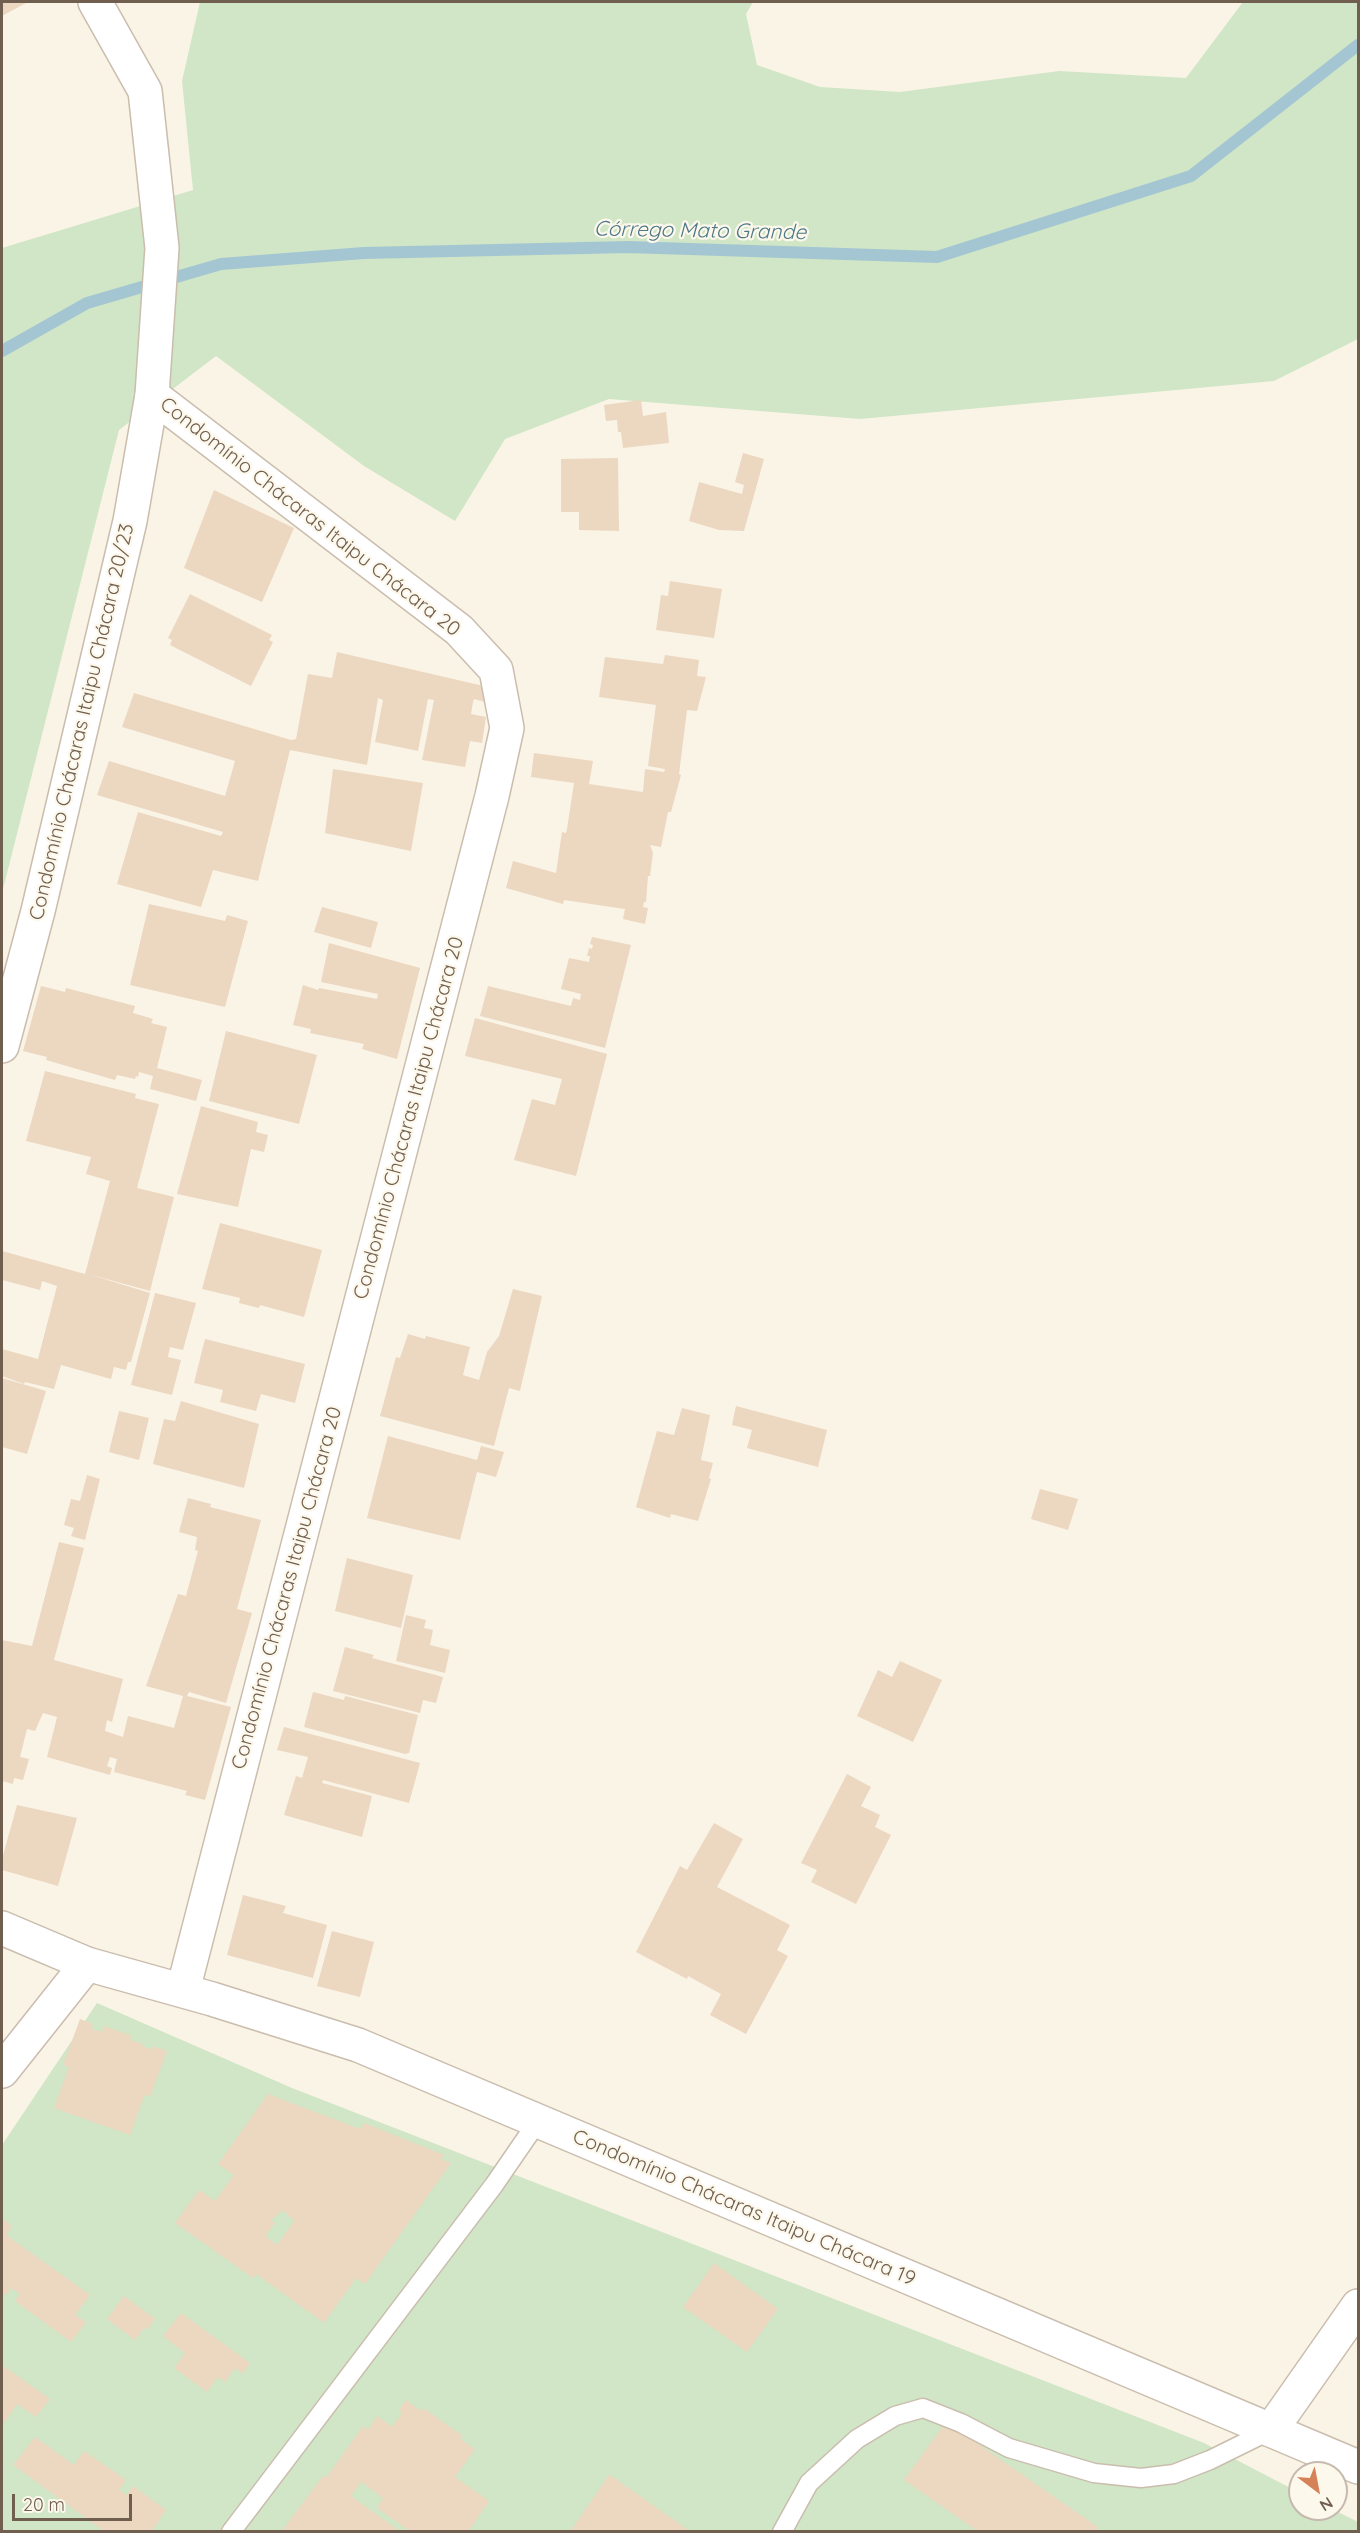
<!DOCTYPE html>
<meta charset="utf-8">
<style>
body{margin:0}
#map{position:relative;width:1360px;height:2533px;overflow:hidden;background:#faf4e6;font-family:Quicksand,sans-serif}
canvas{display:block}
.frame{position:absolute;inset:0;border:3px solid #705e4e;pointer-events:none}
.north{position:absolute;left:1288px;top:2461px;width:60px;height:60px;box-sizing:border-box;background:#fdf8ec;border:2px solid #c5baad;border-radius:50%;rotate:148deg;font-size:16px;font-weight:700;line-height:24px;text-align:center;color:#705e4e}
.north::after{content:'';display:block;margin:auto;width:21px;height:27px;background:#d68259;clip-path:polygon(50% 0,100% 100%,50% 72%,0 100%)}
.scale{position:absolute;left:12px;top:2494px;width:120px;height:27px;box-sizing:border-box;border:3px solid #705e4e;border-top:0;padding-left:8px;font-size:18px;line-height:21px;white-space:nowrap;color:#705e4e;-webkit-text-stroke:4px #fdf8ec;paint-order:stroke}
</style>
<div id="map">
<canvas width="1360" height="2533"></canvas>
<div class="frame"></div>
<div class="north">N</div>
<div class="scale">20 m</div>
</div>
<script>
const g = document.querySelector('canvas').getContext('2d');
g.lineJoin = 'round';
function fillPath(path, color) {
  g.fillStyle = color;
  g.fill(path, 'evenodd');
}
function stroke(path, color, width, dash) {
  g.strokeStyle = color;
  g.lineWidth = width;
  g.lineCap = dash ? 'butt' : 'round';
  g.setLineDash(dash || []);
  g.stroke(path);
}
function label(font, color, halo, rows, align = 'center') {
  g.font = font + ' Quicksand,sans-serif';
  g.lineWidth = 4.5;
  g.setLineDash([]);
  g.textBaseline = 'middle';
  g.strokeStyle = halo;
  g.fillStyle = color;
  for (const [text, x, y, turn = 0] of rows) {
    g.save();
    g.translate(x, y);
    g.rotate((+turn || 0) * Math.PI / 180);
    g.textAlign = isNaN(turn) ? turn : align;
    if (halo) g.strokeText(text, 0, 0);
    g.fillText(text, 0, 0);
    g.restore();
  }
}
const green = new Path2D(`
 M 200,2 L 753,2 L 746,14 L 757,65 L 820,87 L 900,92 L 1059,71 L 1186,78 L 1243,2 L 1358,2 L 1358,339 L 1274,381 L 860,419 L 609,399 L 505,439 L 455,521 L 364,466 L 216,356 L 119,430 L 2,893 L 2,248 L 193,190 L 182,81 Z
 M 97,2003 L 292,2088 L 1204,2443 L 1300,2493 L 1300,2509 L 1332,2509 L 1358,2522 L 1358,2532 L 2,2532 L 2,2145 Z`);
const stream = new Path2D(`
 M 2,351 L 87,303 L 221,264 L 364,253 L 628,247 L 937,257 L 1191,176 L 1358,45`);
const building = new Path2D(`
 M 2,2 L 28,2 L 2,16 Z
 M 641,400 L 643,416 L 666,412 L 669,443 L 623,448 L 621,432 L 618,432 L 617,420 L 606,421 L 604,405 Z
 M 743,453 L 764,459 L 744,531 L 719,530 L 689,521 L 699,482 L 742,494 L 744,485 L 735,482 Z
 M 618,458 L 619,531 L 579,530 L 579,512 L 561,512 L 561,459 Z
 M 214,490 L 294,528 L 262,602 L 184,568 Z
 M 670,581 L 722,589 L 714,638 L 656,630 L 661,595 L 668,596 Z
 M 190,594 L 272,635 L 269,640 L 273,642 L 251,686 L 170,645 L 172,640 L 168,638 Z
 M 337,652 L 492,688 L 489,703 L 474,699 L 473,702 L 471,714 L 486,717 L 482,743 L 470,741 L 465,767 L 422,760 L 434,700 L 428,699 L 418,751 L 375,742 L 383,700 L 378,698 L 367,765 L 290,750 L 258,881 L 213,870 L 201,907 L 117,884 L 138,812 L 221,836 L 223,832 L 97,795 L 109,761 L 225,796 L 235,761 L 122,727 L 134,693 L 291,740 L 296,739 L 308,674 L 332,678 Z
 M 665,655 L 699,660 L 697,676 L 706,677 L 697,711 L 687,710 L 679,774 L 681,775 L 671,812 L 668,812 L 661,847 L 650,845 L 653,853 L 650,876 L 648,876 L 646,902 L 644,902 L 643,907 L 648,908 L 645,924 L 623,919 L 625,909 L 564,900 L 563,904 L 506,888 L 513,861 L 556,873 L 562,832 L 566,833 L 567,829 L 574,783 L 531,777 L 534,753 L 593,761 L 589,784 L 643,792 L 645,769 L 664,772 L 665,769 L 648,766 L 656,705 L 599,697 L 605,657 L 663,664 Z
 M 333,769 L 423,783 L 411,851 L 325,833 Z
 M 149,904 L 225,921 L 227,915 L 248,921 L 225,1007 L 130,985 Z
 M 322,907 L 378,922 L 371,948 L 314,932 Z
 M 592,937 L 631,945 L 605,1048 L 480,1016 L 488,986 L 571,1006 L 573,998 L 580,1000 L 581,994 L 561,989 L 569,958 L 589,962 L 590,956 L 587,956 L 589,948 L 592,949 L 593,945 L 590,944 Z
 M 329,943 L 420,968 L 397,1059 L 362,1049 L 364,1044 L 310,1033 L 311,1029 L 293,1025 L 303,985 L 318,990 L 319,988 L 377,999 L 378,994 L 321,982 Z
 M 41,986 L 65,992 L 66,988 L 135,1006 L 133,1013 L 153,1019 L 151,1023 L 167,1027 L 157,1068 L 202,1080 L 196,1101 L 150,1089 L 153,1076 L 139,1072 L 138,1077 L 136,1076 L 135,1079 L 117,1075 L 115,1080 L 46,1060 L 47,1057 L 23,1051 Z
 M 475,1018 L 607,1054 L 576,1176 L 514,1160 L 532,1099 L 555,1105 L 562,1079 L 465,1056 Z
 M 226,1031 L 317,1055 L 299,1124 L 209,1101 Z
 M 45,1071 L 136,1094 L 135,1098 L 159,1104 L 137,1188 L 174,1197 L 150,1291 L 88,1274 L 150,1293 L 131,1362 L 128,1362 L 126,1370 L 114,1367 L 111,1379 L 61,1365 L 54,1389 L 25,1382 L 24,1384 L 2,1376 L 2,1349 L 38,1359 L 57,1286 L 42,1281 L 40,1290 L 2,1280 L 2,1251 L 85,1274 L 110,1181 L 86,1174 L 91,1157 L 26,1141 Z
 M 201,1106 L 258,1122 L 256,1132 L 268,1135 L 264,1152 L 251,1149 L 238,1207 L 177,1194 Z
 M 220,1223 L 322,1250 L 304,1317 L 260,1305 L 259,1308 L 239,1303 L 240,1298 L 202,1289 Z
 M 513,1289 L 542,1296 L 520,1391 L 509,1388 L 494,1446 L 380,1416 L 396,1357 L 400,1358 L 408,1334 L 425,1339 L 426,1336 L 470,1347 L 463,1375 L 479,1380 L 487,1352 L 499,1336 Z
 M 155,1293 L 196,1303 L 183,1350 L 170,1347 L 168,1357 L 181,1360 L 172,1395 L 131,1385 Z
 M 205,1339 L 305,1364 L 295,1403 L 261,1394 L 256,1411 L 220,1402 L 223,1390 L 194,1383 Z
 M 2,1378 L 46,1391 L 27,1454 L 2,1447 Z
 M 181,1401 L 259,1424 L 244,1488 L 153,1464 L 164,1419 L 175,1421 Z
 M 736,1406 L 827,1430 L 818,1467 L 747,1448 L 752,1430 L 732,1425 Z
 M 682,1408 L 710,1415 L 701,1460 L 713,1463 L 709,1478 L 711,1479 L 698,1521 L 671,1514 L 670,1518 L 636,1507 L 657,1431 L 674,1435 Z
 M 119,1411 L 149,1418 L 139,1460 L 109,1452 Z
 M 388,1436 L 477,1460 L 481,1446 L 504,1452 L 496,1477 L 477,1472 L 460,1540 L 367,1518 Z
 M 87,1475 L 100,1479 L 85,1540 L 71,1536 L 74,1528 L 64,1525 L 71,1499 L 80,1501 Z
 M 1040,1489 L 1078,1499 L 1068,1530 L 1031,1519 Z
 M 188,1498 L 211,1504 L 210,1507 L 261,1520 L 237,1609 L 252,1613 L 226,1703 L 189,1692 L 187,1696 L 231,1707 L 205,1800 L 185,1795 L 187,1791 L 114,1772 L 117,1759 L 110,1757 L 107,1766 L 112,1768 L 110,1775 L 47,1757 L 57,1717 L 43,1713 L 35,1731 L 27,1729 L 20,1757 L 29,1759 L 23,1780 L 14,1778 L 13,1784 L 2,1781 L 2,1640 L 32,1646 L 59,1542 L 84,1548 L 54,1660 L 123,1679 L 112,1722 L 107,1720 L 105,1731 L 123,1737 L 128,1716 L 174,1728 L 183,1696 L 146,1686 L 178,1594 L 186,1596 L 198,1551 L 195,1550 L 197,1537 L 179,1532 Z
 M 347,1558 L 413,1575 L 401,1628 L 335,1611 Z
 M 406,1615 L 426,1620 L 424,1628 L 433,1630 L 430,1645 L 450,1650 L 445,1673 L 396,1661 Z
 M 345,1647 L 374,1655 L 372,1658 L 443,1677 L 436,1703 L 423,1700 L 420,1713 L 333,1691 Z
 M 900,1661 L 942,1680 L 913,1742 L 857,1716 L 878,1670 L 892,1677 Z
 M 313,1692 L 344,1700 L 345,1696 L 418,1715 L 409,1753 L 405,1754 L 304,1727 Z
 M 284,1727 L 420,1763 L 409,1803 L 323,1780 L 322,1783 L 372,1796 L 362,1837 L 284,1815 L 296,1776 L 302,1778 L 308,1757 L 277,1750 Z
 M 847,1774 L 871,1787 L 861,1806 L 880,1815 L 875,1827 L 891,1835 L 856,1904 L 811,1882 L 817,1870 L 801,1863 Z
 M 17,1805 L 77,1818 L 58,1886 L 2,1870 L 2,1859 Z
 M 714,1823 L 743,1839 L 717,1887 L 790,1925 L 777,1950 L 788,1956 L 746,2034 L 710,2015 L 721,1994 L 688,1976 L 687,1979 L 636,1952 L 680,1866 L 687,1870 Z
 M 243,1895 L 286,1906 L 283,1913 L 327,1925 L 313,1978 L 227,1955 Z
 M 332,1931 L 374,1942 L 360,1997 L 317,1986 Z
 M 80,2019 L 93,2024 L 91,2028 L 102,2032 L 104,2026 L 132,2036 L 130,2040 L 143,2044 L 142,2046 L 152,2050 L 153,2046 L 167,2051 L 150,2097 L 145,2094 L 130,2135 L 54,2108 L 69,2067 L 63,2065 Z
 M 268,2094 L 360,2129 L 364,2123 L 444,2155 L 441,2159 L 451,2163 L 365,2284 L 356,2278 L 324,2323 L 256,2274 L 253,2278 L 175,2223 L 199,2190 L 215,2201 L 234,2175 L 218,2164 ZM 283,2210 L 294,2221 L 277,2245 L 265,2236 L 275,2223 L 271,2220 Z
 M 2,2218 L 12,2226 L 6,2235 L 90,2295 L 75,2315 L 86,2322 L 71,2342 L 15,2301 L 20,2294 L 11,2288 L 7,2295 L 2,2291 Z
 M 714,2263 L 778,2309 L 747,2352 L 683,2307 Z
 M 124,2296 L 155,2319 L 147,2330 L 144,2328 L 135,2340 L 107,2319 Z
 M 181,2313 L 250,2363 L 243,2374 L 235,2368 L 225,2382 L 218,2377 L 207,2392 L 174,2368 L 185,2353 L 163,2336 Z
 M 2,2365 L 50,2399 L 36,2417 L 17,2404 L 2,2426 Z
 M 406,2400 L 421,2411 L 423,2408 L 463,2436 L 460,2439 L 475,2449 L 455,2477 L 489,2501 L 468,2532 L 450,2532 L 447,2529 L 445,2532 L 411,2532 L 377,2508 L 383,2498 L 361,2482 L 351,2496 L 401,2532 L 281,2532 L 323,2476 L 326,2478 L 363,2426 L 368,2430 L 377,2416 L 392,2427 L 402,2413 L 399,2410 Z
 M 946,2422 L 1098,2527 L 1095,2532 L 979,2532 L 904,2480 Z
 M 35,2437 L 74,2465 L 84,2451 L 126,2480 L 119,2490 L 127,2495 L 133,2486 L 166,2510 L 151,2532 L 105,2532 L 13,2465 Z
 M 609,2475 L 613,2477 L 691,2532 L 570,2532 Z`);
const service = new Path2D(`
 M 231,2532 L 494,2185 L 538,2121
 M 782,2532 L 809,2483 L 857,2439 L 895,2416 L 923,2408 L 961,2423 L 1009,2448 L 1094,2473 L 1141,2478 L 1174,2474 L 1210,2460 L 1271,2430`);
const minor = new Path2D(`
 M 152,395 L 459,630 L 496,670 L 507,728 L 492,796 L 183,1990
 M 2,2071 L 87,1964
 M 1271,2430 L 1358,2306`);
const tertiary = new Path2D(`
 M 2,1046 L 38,911 L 130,521 L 152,395 L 162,248 L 145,91 L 95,2
 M 2,1928 L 87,1964 L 212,1999 L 358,2045 L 1358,2467`);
const streetNames = [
 ["Condomínio Chácaras Itaipu Chácara 20",310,517,38],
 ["Condomínio Chácaras Itaipu Chácara 20/23",82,722,-77],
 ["Condomínio Chácaras Itaipu Chácara 20",409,1118,-75],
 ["Condomínio Chácaras Itaipu Chácara 20",287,1588,-75],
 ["Condomínio Chácaras Itaipu Chácara 19",744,2208,23]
];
const waterNames = [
 ["Córrego Mato Grande",700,231,1]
];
fillPath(green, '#d0e6c6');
stroke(stream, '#a4c6d2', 12);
fillPath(building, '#ecd7c1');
stroke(service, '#cabdae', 21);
stroke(minor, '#cabdae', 36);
stroke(tertiary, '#cabdae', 36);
stroke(service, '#fff', 18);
stroke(minor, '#fff', 33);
stroke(tertiary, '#fff', 33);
label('20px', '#705e4e', '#fdf8ec', streetNames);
label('italic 21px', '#4d7888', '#fdf8ec', waterNames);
</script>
